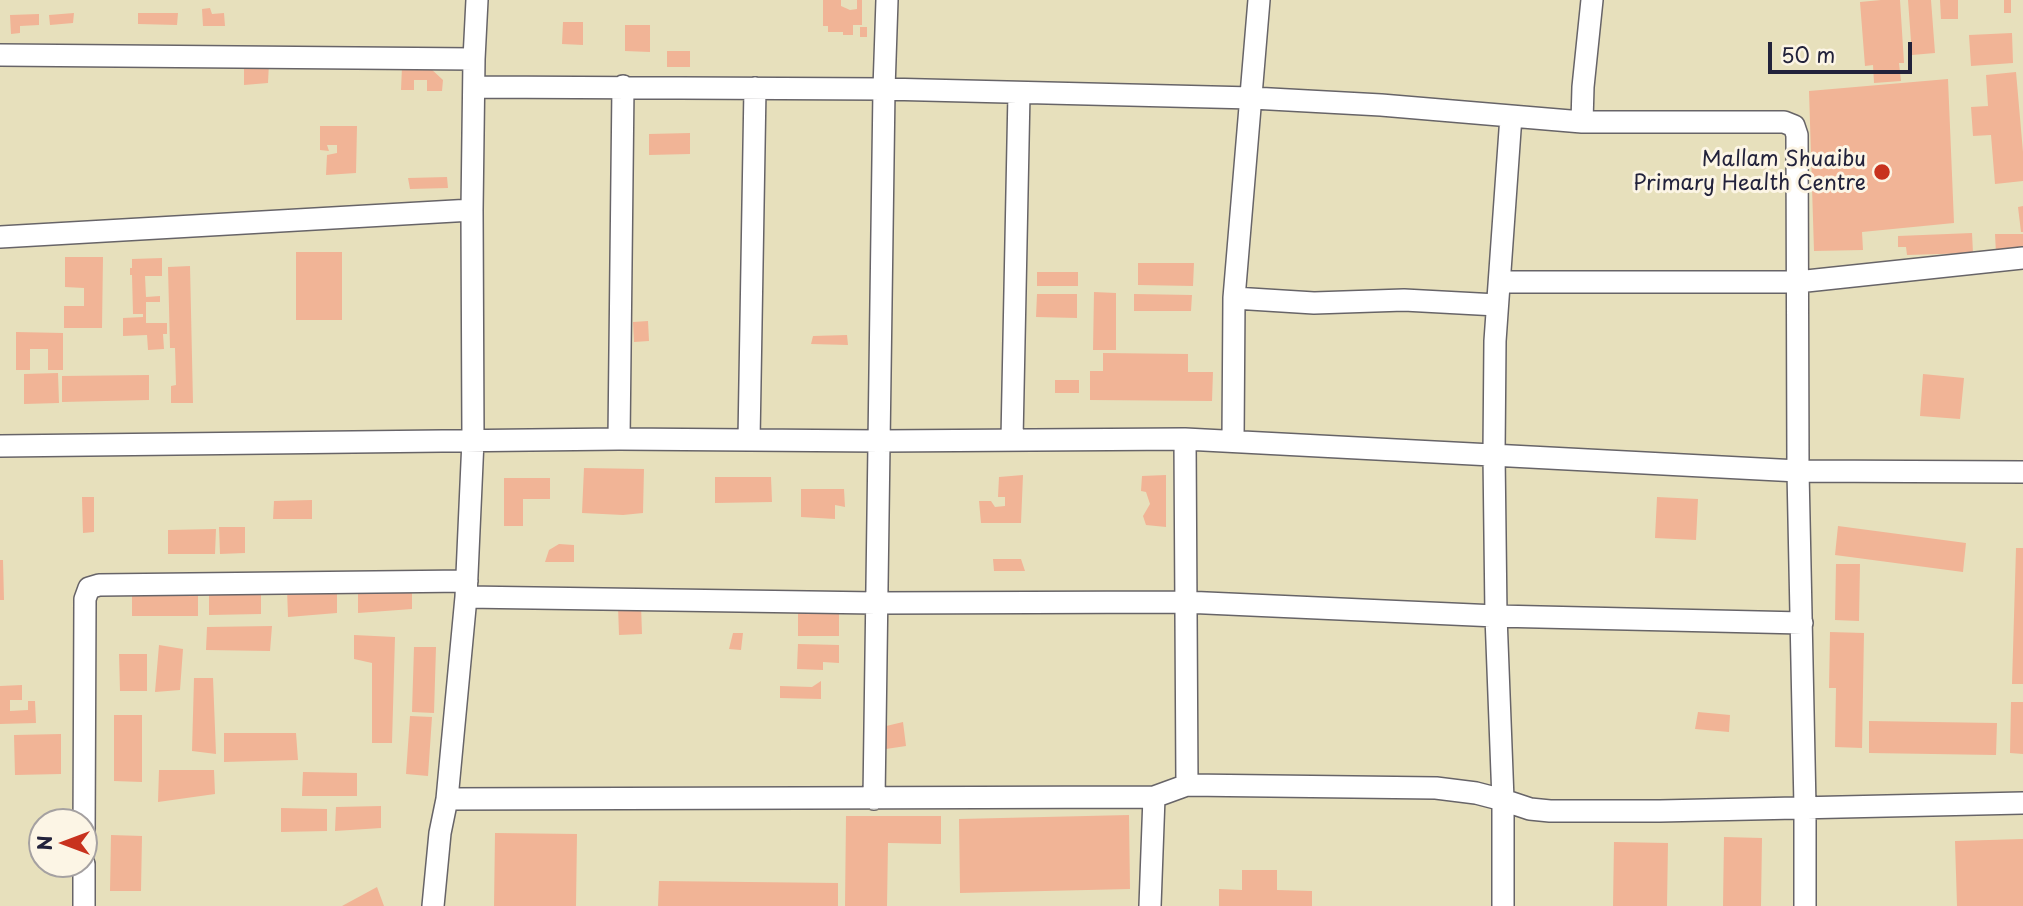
<!DOCTYPE html>
<style>
body{margin:0}
#map{position:relative;width:2023px;height:906px;overflow:hidden;background:#e7e0bc;font-family:"Playpen Sans",sans-serif}
canvas{display:block}
.north{position:absolute;left:28px;top:808px;width:70px;height:70px;box-sizing:border-box;background:#fcf5e5;border:2px solid #a5a1a1;border-radius:50%;rotate:270deg;font-size:19px;font-weight:700;line-height:28px;text-align:center;color:#22223b}
.north::after{content:'';display:block;margin:auto;width:24px;height:32px;background:#c8321e;clip-path:polygon(50% 0,100% 100%,50% 72%,0 100%)}
.scale{position:absolute;left:1768px;top:42px;width:144px;height:32px;box-sizing:border-box;border:4px solid #22223b;border-top:0;padding-left:9px;font-size:21px;line-height:24px;white-space:nowrap;color:#22223b;-webkit-text-stroke:5px #fcf5e5;paint-order:stroke}
</style>
<div id="map">
<canvas width="2023" height="906"></canvas>
<div class="north">N</div>
<div class="scale">50 m</div>
</div>
<script>
const g = document.querySelector('canvas').getContext('2d');
g.lineJoin = 'round';
function fillPath(path, color) {
  g.fillStyle = color;
  g.fill(path, 'evenodd');
}
function stroke(path, color, width, dash) {
  g.strokeStyle = color;
  g.lineWidth = width;
  g.lineCap = dash ? 'butt' : 'round';
  g.setLineDash(dash || []);
  g.stroke(path);
}
function label(font, color, halo, rows, align = 'center') {
  g.font = font + ' "Playpen Sans",sans-serif';
  g.lineWidth = 6;
  g.setLineDash([]);
  g.textBaseline = 'middle';
  g.strokeStyle = halo;
  g.fillStyle = color;
  for (const [text, x, y, turn = 0] of rows) {
    g.save();
    g.translate(x, y);
    g.rotate((+turn || 0) * Math.PI / 180);
    g.textAlign = isNaN(turn) ? turn : align;
    if (halo) g.strokeText(text, 0, 0);
    g.fillText(text, 0, 0);
    g.restore();
  }
}
const building = new Path2D(`
 M 823,0 L 841,0 L 841,6 L 850,10 L 857,9 L 857,0 L 862,0 L 862,25 L 853,25 L 853,35 L 843,35 L 843,32 L 828,32 L 828,26 L 823,26 Z
 M 1881,0 L 1900,0 L 1904,63 L 1899,63 L 1901,81 L 1874,83 L 1873,65 L 1865,66 L 1860,2 Z
 M 1908,0 L 1931,0 L 1935,53 L 1912,55 Z
 M 1940,0 L 1958,0 L 1958,19 L 1941,19 Z
 M 2004,0 L 2011,0 L 2011,13 L 2004,13 Z
 M 210,8 L 212,14 L 224,13 L 225,26 L 203,26 L 202,9 Z
 M 74,13 L 73,23 L 50,25 L 49,15 Z
 M 138,13 L 178,13 L 177,25 L 138,24 Z
 M 39,14 L 39,25 L 20,26 L 20,33 L 11,34 L 10,15 Z
 M 563,22 L 583,22 L 583,45 L 562,44 Z
 M 625,25 L 650,25 L 650,52 L 625,51 Z
 M 860,27 L 867,27 L 867,37 L 860,37 Z
 M 2012,33 L 2013,63 L 1971,66 L 1969,35 Z
 M 667,51 L 690,51 L 690,67 L 667,67 Z
 M 244,63 L 269,63 L 268,83 L 244,85 Z
 M 402,67 L 429,67 L 443,80 L 442,91 L 427,91 L 427,80 L 414,80 L 414,90 L 401,90 Z
 M 2016,72 L 2023,152 L 2023,181 L 1995,184 L 1991,135 L 1973,136 L 1971,107 L 1988,106 L 1986,75 Z
 M 1948,79 L 1954,223 L 1862,232 L 1863,250 L 1814,251 L 1809,91 Z
 M 320,126 L 357,126 L 356,173 L 326,175 L 327,155 L 337,153 L 337,145 L 327,145 L 329,151 L 320,150 Z
 M 690,133 L 690,154 L 649,155 L 649,134 Z
 M 447,177 L 448,188 L 410,189 L 408,178 Z
 M 2023,206 L 2023,232 L 2021,232 L 2018,207 Z
 M 1972,233 L 1973,253 L 1907,255 L 1906,247 L 1898,247 L 1898,236 Z
 M 1995,234 L 2023,234 L 2023,253 L 1996,253 Z
 M 296,252 L 342,252 L 342,320 L 296,320 Z
 M 65,257 L 103,257 L 102,328 L 64,328 L 64,306 L 84,306 L 84,288 L 65,287 Z
 M 162,258 L 162,276 L 145,276 L 146,297 L 160,296 L 160,302 L 146,302 L 146,323 L 167,323 L 167,334 L 163,334 L 164,349 L 148,350 L 147,335 L 123,336 L 123,318 L 143,317 L 143,314 L 133,314 L 132,275 L 130,275 L 130,268 L 132,268 L 132,259 Z
 M 1138,263 L 1194,263 L 1193,286 L 1138,285 Z
 M 190,266 L 193,403 L 171,403 L 171,386 L 176,385 L 175,348 L 170,348 L 168,267 Z
 M 1037,272 L 1078,272 L 1078,286 L 1037,286 Z
 M 1094,292 L 1116,293 L 1116,350 L 1093,350 Z
 M 1037,294 L 1077,294 L 1077,318 L 1036,317 Z
 M 1134,294 L 1192,295 L 1191,311 L 1134,311 Z
 M 648,321 L 649,341 L 634,342 L 633,322 Z
 M 16,332 L 63,333 L 63,370 L 48,370 L 48,349 L 30,349 L 30,370 L 16,370 Z
 M 847,335 L 848,345 L 811,344 L 813,336 Z
 M 1103,353 L 1188,354 L 1188,372 L 1213,372 L 1212,401 L 1090,400 L 1090,371 L 1103,371 Z
 M 58,373 L 59,403 L 24,404 L 24,374 Z
 M 1923,374 L 1964,378 L 1960,419 L 1920,416 Z
 M 149,375 L 149,400 L 62,402 L 62,376 Z
 M 1055,380 L 1079,380 L 1079,393 L 1055,393 Z
 M 584,468 L 644,469 L 643,513 L 623,515 L 582,513 Z
 M 1023,475 L 1021,523 L 981,523 L 979,501 L 991,501 L 995,507 L 1005,506 L 1005,497 L 998,497 L 999,477 Z
 M 1166,475 L 1166,527 L 1146,525 L 1143,516 L 1150,504 L 1146,492 L 1141,491 L 1142,476 Z
 M 715,477 L 771,477 L 772,502 L 715,503 Z
 M 504,478 L 550,478 L 550,499 L 523,499 L 523,526 L 504,526 Z
 M 801,489 L 844,489 L 845,507 L 835,505 L 835,519 L 801,517 Z
 M 82,497 L 94,497 L 94,532 L 83,533 Z
 M 1657,497 L 1698,499 L 1696,540 L 1655,538 Z
 M 312,500 L 312,519 L 273,519 L 274,501 Z
 M 1838,526 L 1966,543 L 1963,572 L 1835,555 Z
 M 219,527 L 245,527 L 245,553 L 220,554 Z
 M 216,529 L 215,554 L 168,554 L 168,530 Z
 M 559,544 L 574,545 L 574,562 L 545,562 L 549,550 Z
 M 2016,548 L 2023,548 L 2023,684 L 2012,684 Z
 M 993,559 L 1021,559 L 1025,571 L 994,571 Z
 M 0,560 L 3,560 L 4,600 L 0,600 Z
 M 1836,564 L 1860,564 L 1859,621 L 1835,620 Z
 M 358,582 L 412,588 L 412,609 L 358,613 Z
 M 337,588 L 337,613 L 288,617 L 287,589 Z
 M 198,590 L 198,616 L 132,616 L 132,591 Z
 M 209,591 L 261,591 L 261,614 L 209,615 Z
 M 641,605 L 642,634 L 619,635 L 618,606 Z
 M 798,612 L 839,612 L 839,636 L 798,636 Z
 M 272,626 L 270,651 L 206,650 L 207,627 Z
 M 1830,632 L 1864,633 L 1862,748 L 1835,747 L 1836,688 L 1829,688 Z
 M 733,633 L 743,633 L 741,650 L 729,649 Z
 M 354,635 L 395,637 L 392,743 L 372,743 L 372,663 L 354,659 Z
 M 798,644 L 839,645 L 839,663 L 823,662 L 823,670 L 797,669 Z
 M 159,645 L 183,649 L 180,690 L 155,692 Z
 M 414,647 L 436,647 L 434,713 L 412,712 Z
 M 119,654 L 147,654 L 147,691 L 120,691 Z
 M 194,678 L 213,678 L 216,754 L 192,751 Z
 M 821,681 L 821,699 L 780,698 L 780,686 L 812,687 Z
 M 22,685 L 22,700 L 10,700 L 10,711 L 28,710 L 28,701 L 35,701 L 36,723 L 0,724 L 0,686 Z
 M 2011,702 L 2023,702 L 2023,754 L 2010,753 Z
 M 1698,712 L 1730,715 L 1729,732 L 1695,729 Z
 M 114,715 L 142,715 L 142,782 L 114,781 Z
 M 410,716 L 432,717 L 428,776 L 406,774 Z
 M 1869,721 L 1997,723 L 1996,755 L 1869,753 Z
 M 903,722 L 906,746 L 886,749 L 882,727 Z
 M 224,733 L 296,733 L 298,760 L 224,762 Z
 M 61,734 L 61,774 L 15,775 L 14,735 Z
 M 159,770 L 214,770 L 215,794 L 158,802 Z
 M 303,772 L 357,773 L 357,796 L 302,796 Z
 M 381,806 L 381,828 L 335,831 L 336,807 Z
 M 281,808 L 327,809 L 327,831 L 281,832 Z
 M 1129,815 L 1130,889 L 960,893 L 959,819 Z
 M 846,816 L 941,816 L 941,844 L 888,843 L 887,906 L 845,906 Z
 M 495,833 L 577,834 L 576,906 L 494,906 Z
 M 111,835 L 142,836 L 141,891 L 110,891 Z
 M 1724,837 L 1762,838 L 1761,906 L 1723,906 Z
 M 2023,839 L 2023,906 L 1957,906 L 1955,841 Z
 M 1614,842 L 1668,843 L 1667,906 L 1613,906 Z
 M 1242,870 L 1277,870 L 1277,890 L 1312,891 L 1312,906 L 1219,906 L 1219,889 L 1242,890 Z
 M 659,881 L 838,883 L 838,906 L 658,906 Z
 M 377,887 L 384,906 L 342,906 Z`);
const minor = new Path2D(`
 M 0,55 L 474,59
 M 475,87 L 884,89 L 1252,98 L 1381,105 L 1582,122 L 1784,122 L 1794,126 L 1797,135 L 1798,471 L 1805,807 L 1805,906
 M 1582,122 L 1583,87 L 1592,0
 M 0,237 L 472,210
 M 1500,282 L 1797,282 L 2023,258
 M 1234,298 L 1314,303 L 1404,300 L 1497,305
 M 619,439 L 623,86
 M 1012,439 L 1019,93
 M 1185,439 L 1187,785
 M 749,440 L 755,88
 M 1233,440 L 1234,298 L 1259,0
 M 0,446 L 619,439 L 880,441 L 1185,439 L 1798,471 L 2023,472
 M 466,597 L 876,603 L 1184,602 L 1496,616 L 1802,623
 M 447,799 L 1154,797 L 1187,785 L 1436,788 L 1476,793 L 1503,800 L 1530,809 L 1550,811 L 1660,811 L 2023,803
 M 874,799 L 884,89 L 887,0
 M 84,838 L 85,599 L 89,588 L 99,585 L 467,581
 M 84,906 L 84,864
 M 433,906 L 440,833 L 447,799 L 466,597 L 473,440 L 472,210 L 474,59 L 477,0
 M 1150,906 L 1154,797
 M 1503,906 L 1503,800 L 1496,616 L 1494,454 L 1495,341 L 1511,116`);
const markers = [
 [1882,172,9,"#c8321e"]
];
const poiNames = [
 ["Mallam Shuaibu",1866,160],
 ["Primary Health Centre",1866,184]
];
fillPath(building, '#f1b496');
stroke(minor, '#676468', 24);
stroke(minor, '#fff', 21);
for (const [x, y, r, color] of markers) {
  const dot = new Path2D();
  dot.arc(x, y, r, 0, 2 * Math.PI);
  g.fillStyle = color;
  g.fill(dot);
  stroke(dot, '#fcf5e5', 2.5);
}
label('21px', '#22223b', '#fcf5e5', poiNames, 'right');
</script>
